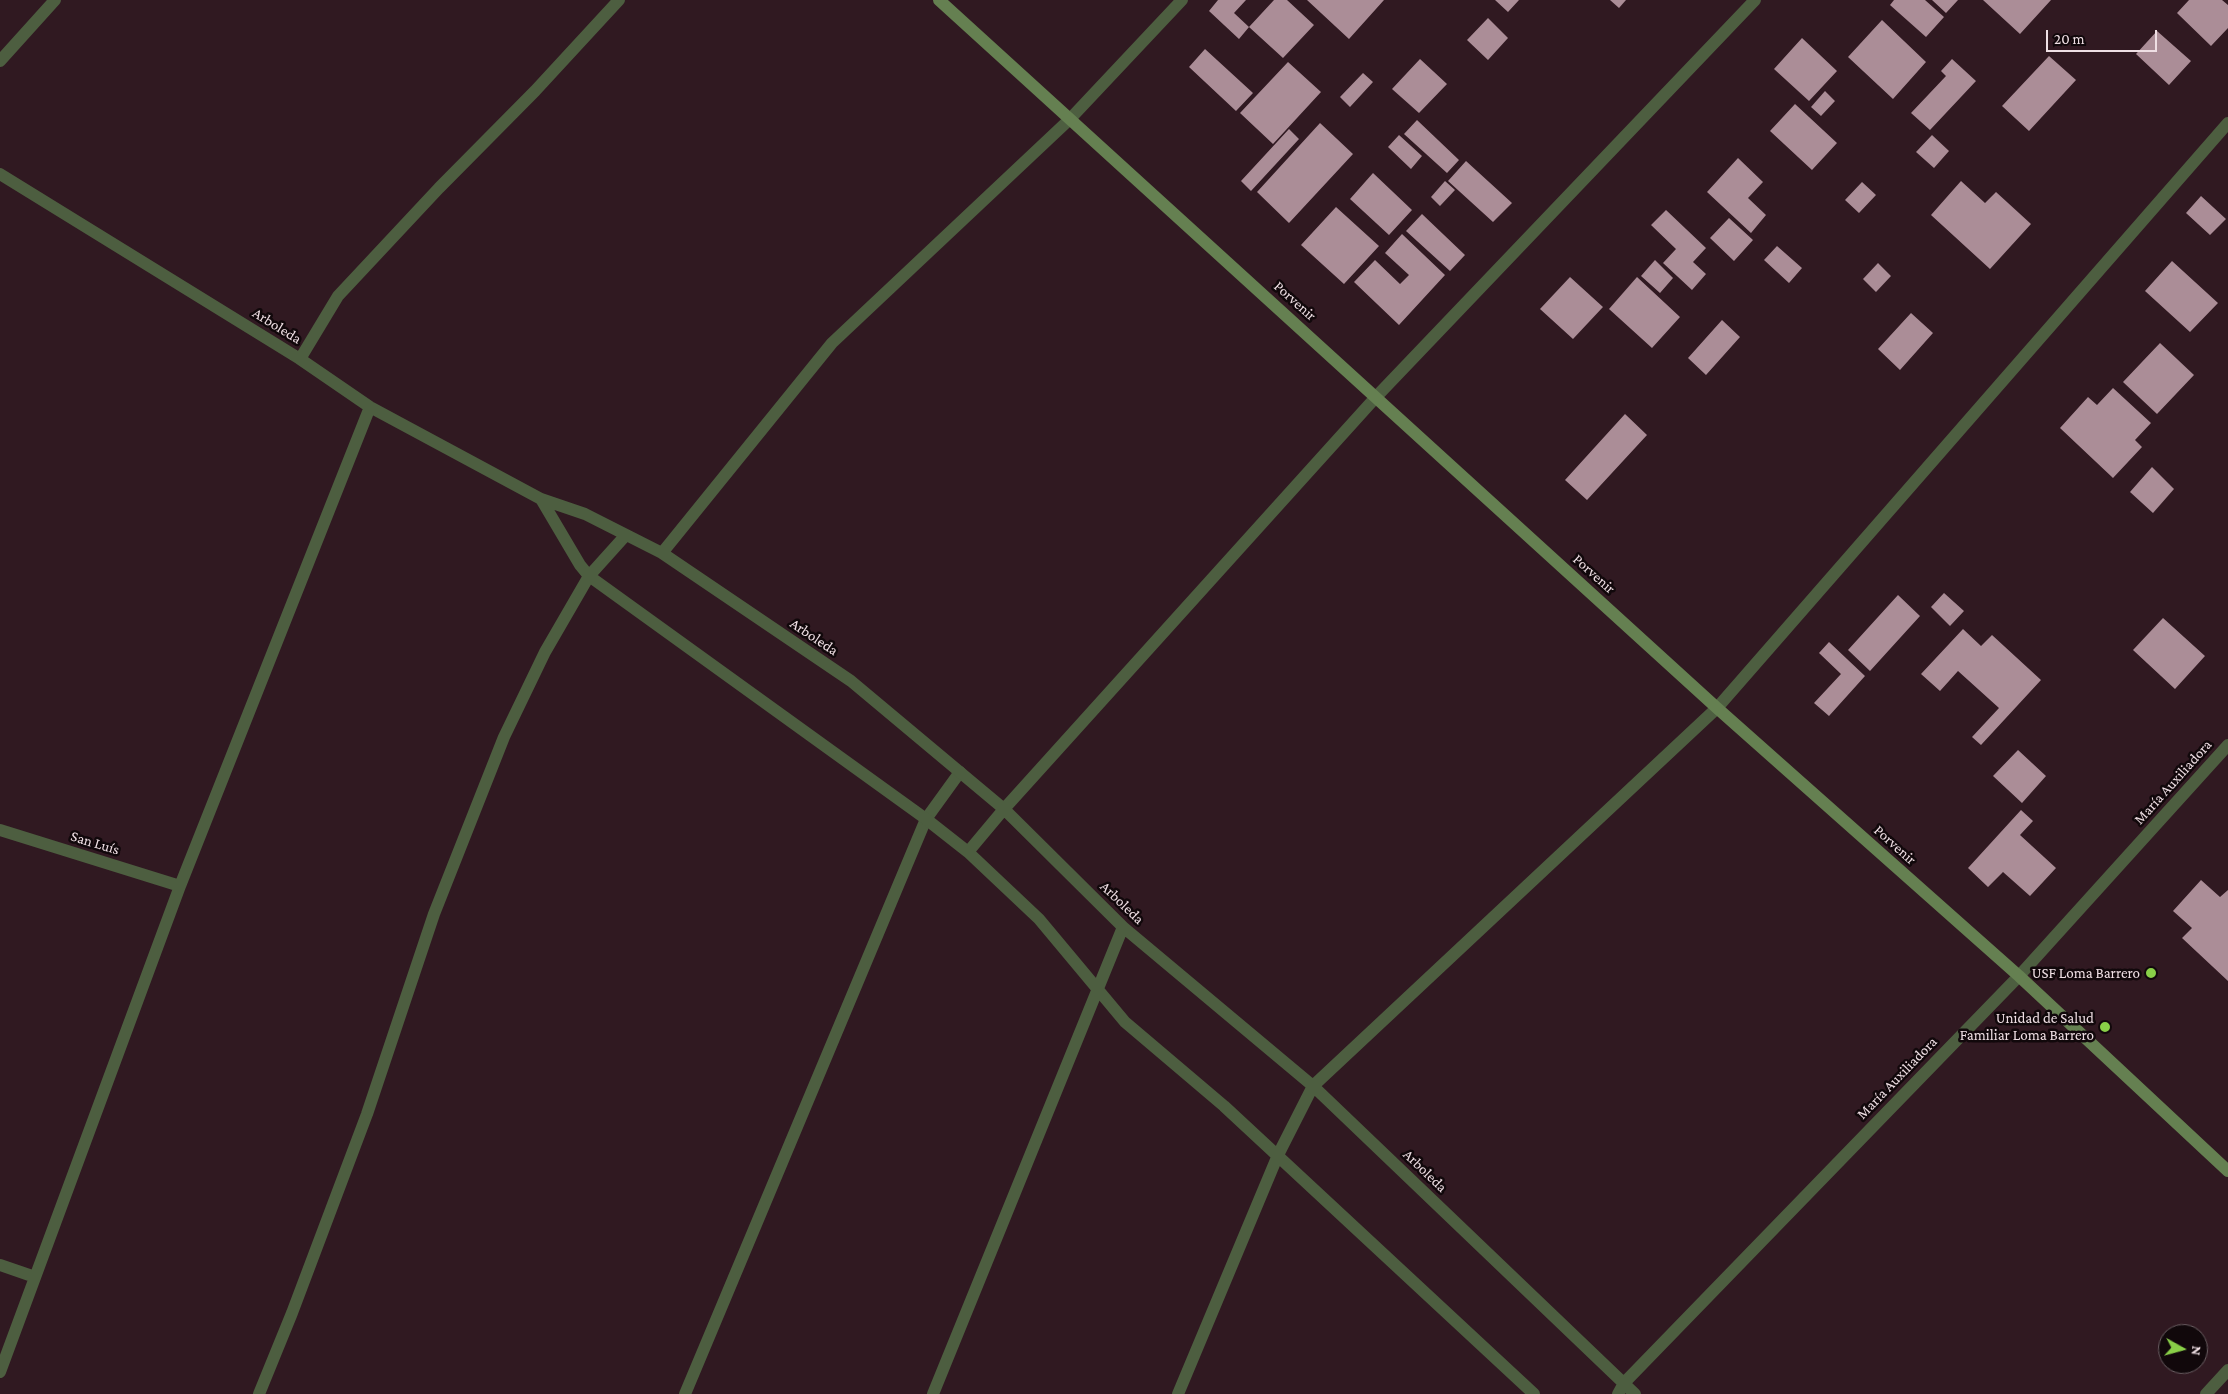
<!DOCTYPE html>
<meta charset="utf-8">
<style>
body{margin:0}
#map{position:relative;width:2228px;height:1394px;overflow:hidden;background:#301921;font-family:"Crimson Pro",serif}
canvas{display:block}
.north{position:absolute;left:2158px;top:1324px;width:50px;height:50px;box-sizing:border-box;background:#11080b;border:1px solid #6a5e62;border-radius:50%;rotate:97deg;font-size:14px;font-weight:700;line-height:20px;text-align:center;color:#efdfe4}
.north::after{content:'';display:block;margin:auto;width:18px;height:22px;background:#89cf48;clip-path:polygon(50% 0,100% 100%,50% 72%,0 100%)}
.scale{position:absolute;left:2046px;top:30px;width:111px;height:22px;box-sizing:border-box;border:2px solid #efdfe4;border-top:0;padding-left:6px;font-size:15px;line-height:18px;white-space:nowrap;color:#efdfe4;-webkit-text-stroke:4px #11080b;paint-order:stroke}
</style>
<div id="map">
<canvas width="2228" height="1394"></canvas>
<div class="north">N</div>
<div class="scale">20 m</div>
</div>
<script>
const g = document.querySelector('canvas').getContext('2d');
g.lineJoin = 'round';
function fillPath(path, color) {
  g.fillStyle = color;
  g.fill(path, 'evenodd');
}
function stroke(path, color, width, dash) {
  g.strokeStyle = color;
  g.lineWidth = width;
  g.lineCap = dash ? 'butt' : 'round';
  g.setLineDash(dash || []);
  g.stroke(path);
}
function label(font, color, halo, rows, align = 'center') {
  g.font = font + ' "Crimson Pro",serif';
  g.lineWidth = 5;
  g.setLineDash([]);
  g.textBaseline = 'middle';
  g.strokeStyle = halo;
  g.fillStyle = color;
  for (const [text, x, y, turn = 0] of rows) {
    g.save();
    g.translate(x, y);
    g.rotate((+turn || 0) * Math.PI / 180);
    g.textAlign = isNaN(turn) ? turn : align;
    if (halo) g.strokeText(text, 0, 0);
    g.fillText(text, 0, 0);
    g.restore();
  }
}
const building = new Path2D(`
 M 1218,0 L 1246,0 L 1234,13 L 1249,27 L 1239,39 L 1209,11 Z
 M 1274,0 L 1287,0 L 1314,25 L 1283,58 L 1249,27 Z
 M 1307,0 L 1384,0 L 1349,39 Z
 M 1495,0 L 1519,0 L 1508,12 Z
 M 1610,0 L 1626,0 L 1619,8 Z
 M 1894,0 L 1925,0 L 1944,17 L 1926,37 L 1890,5 Z
 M 1932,0 L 1958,0 L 1946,13 Z
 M 1983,0 L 2051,0 L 2020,34 Z
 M 2189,0 L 2222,0 L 2228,5 L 2228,28 L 2211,46 L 2177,13 Z
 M 1488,18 L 1508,38 L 1488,60 L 1467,40 Z
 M 1882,20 L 1926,62 L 1893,99 L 1848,57 Z
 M 2157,31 L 2191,61 L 2169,85 L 2136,54 Z
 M 1802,38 L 1837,71 L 1809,101 L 1774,69 Z
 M 1205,49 L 1253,93 L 1236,111 L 1189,67 Z
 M 2049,56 L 2076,80 L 2029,131 L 2002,106 Z
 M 1420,59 L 1447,84 L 1419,113 L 1392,89 Z
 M 1952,59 L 1976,81 L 1930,130 L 1911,113 L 1946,76 L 1941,71 Z
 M 1288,62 L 1321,92 L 1273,144 L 1240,113 Z
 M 1363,73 L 1373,82 L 1350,107 L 1340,97 Z
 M 1825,91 L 1835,101 L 1821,116 L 1811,107 Z
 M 1795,104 L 1837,143 L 1812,170 L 1770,131 Z
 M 1417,120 L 1459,160 L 1447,173 L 1404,134 Z
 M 1320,123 L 1353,154 L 1289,223 L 1257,192 Z
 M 1289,129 L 1299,139 L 1251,191 L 1241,181 Z
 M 1399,135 L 1422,156 L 1411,169 L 1388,147 Z
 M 1932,135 L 1949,151 L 1934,168 L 1916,152 Z
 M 1738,158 L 1763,182 L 1748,198 L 1766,215 L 1751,233 L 1707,192 Z
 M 1466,161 L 1512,203 L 1493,222 L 1448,181 Z
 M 1373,173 L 1412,210 L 1389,235 L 1350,199 Z
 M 1445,181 L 1455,190 L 1440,206 L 1431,197 Z
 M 1961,181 L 1985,203 L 1996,192 L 2031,224 L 1990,269 L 1931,215 Z
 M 1862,182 L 1876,195 L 1859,213 L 1845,200 Z
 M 2201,196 L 2226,219 L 2210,235 L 2186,213 Z
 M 1336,207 L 1379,246 L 1344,284 L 1301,245 Z
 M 1666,210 L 1706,248 L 1693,262 L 1706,274 L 1692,290 L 1663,263 L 1676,249 L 1651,225 Z
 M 1422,214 L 1465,255 L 1450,271 L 1406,231 Z
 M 1729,218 L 1753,240 L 1734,261 L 1710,238 Z
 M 1402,234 L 1445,275 L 1399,325 L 1354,282 L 1375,260 L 1400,284 L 1409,275 L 1385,253 Z
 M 1777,246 L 1802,268 L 1789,283 L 1764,260 Z
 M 1655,260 L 1673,278 L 1660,293 L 1641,276 Z
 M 2172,261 L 2218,303 L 2190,332 L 2145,291 Z
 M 1878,263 L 1891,276 L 1876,292 L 1863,279 Z
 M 1570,277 L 1603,307 L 1573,339 L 1540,309 Z
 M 1637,277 L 1680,317 L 1652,348 L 1609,309 Z
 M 1911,313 L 1933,333 L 1900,370 L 1878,349 Z
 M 1722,320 L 1740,337 L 1706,375 L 1688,358 Z
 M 2160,343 L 2194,375 L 2157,414 L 2123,382 Z
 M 2113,388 L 2151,423 L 2135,440 L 2142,447 L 2113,478 L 2060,428 L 2088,397 L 2097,405 Z
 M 1625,414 L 1647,435 L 1587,500 L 1565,480 Z
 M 2152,467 L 2174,489 L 2153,513 L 2130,492 Z
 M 1944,593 L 1964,611 L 1950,626 L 1931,607 Z
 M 1898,595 L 1920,616 L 1870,671 L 1848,650 Z
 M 2163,618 L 2205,656 L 2175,689 L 2133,650 Z
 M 1963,629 L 1981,646 L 1992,635 L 2041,680 L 1981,745 L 1972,737 L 1999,708 L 1958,671 L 1940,691 L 1921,674 Z
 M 1829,642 L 1865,676 L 1829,716 L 1814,703 L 1841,674 L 1819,653 Z
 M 2018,750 L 2046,776 L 2022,803 L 1993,776 Z
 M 2021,810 L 2033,821 L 2020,835 L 2056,868 L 2030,896 L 2003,872 L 1988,887 L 1968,868 Z
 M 2201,880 L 2220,897 L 2228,890 L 2228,981 L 2182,938 L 2192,928 L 2173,911 Z`);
const lane = new Path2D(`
 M 685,1394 L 926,819 L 960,772`);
const street = new Path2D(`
 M 0,61 L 55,0
 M 0,174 L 300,359 L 370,407 L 541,499 L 585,514 L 662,553 L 851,681 L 1004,809 L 1123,927 L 1313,1086 L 1635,1394
 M 300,359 L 338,296 L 439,188 L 535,91 L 619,0
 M 541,499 L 580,565 L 589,576 L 926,819 L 968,852 L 1039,919 L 1125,1022 L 1224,1106 L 1534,1394
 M 662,553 L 832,343 L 1070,119 L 1182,0
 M 0,830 L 180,886
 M 968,852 L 1004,809 L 1376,397 L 1755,0
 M 0,1265 L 35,1277
 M 0,1372 L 180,886 L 370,407
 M 259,1394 L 292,1313 L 367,1114 L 434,914 L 504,737 L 545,652 L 589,576 L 625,536
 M 933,1394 L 1123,927
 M 1178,1394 L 1278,1155 L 1313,1086 L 1717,708 L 2228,123
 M 1618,1394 L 1624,1383 L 2019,976 L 2228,745
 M 2206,1394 L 2228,1370`);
const secondary = new Path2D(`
 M 939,0 L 1717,708 L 2019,976 L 2228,1171`);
const markers = [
 [2151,973,6,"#89cf48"],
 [2105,1027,6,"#89cf48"]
];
const streetNames = [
 ["Porvenir",1295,301,42],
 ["Arboleda",277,326,32],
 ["Porvenir",1594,574,42],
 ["Arboleda",814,637,34],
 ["María Auxiliadora",2173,782,-48],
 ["San Luís",95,843,17],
 ["Porvenir",1895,845,42],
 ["Arboleda",1122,903,44],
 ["María Auxiliadora",1897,1078,-46],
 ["Arboleda",1425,1171,44]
];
const poiNames = [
 ["USF Loma Barrero",2140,973],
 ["Unidad de Salud",2094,1018],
 ["Familiar Loma Barrero",2094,1035]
];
fillPath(building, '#ab8d97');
stroke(lane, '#4d5e40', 12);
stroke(street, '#4d5e40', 12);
stroke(secondary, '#658051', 12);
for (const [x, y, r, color] of markers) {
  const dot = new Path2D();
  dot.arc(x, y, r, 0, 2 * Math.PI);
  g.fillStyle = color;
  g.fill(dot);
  stroke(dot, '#11080b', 2);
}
label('15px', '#efdfe4', '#11080b', streetNames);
label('15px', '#efdfe4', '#11080b', poiNames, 'right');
</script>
